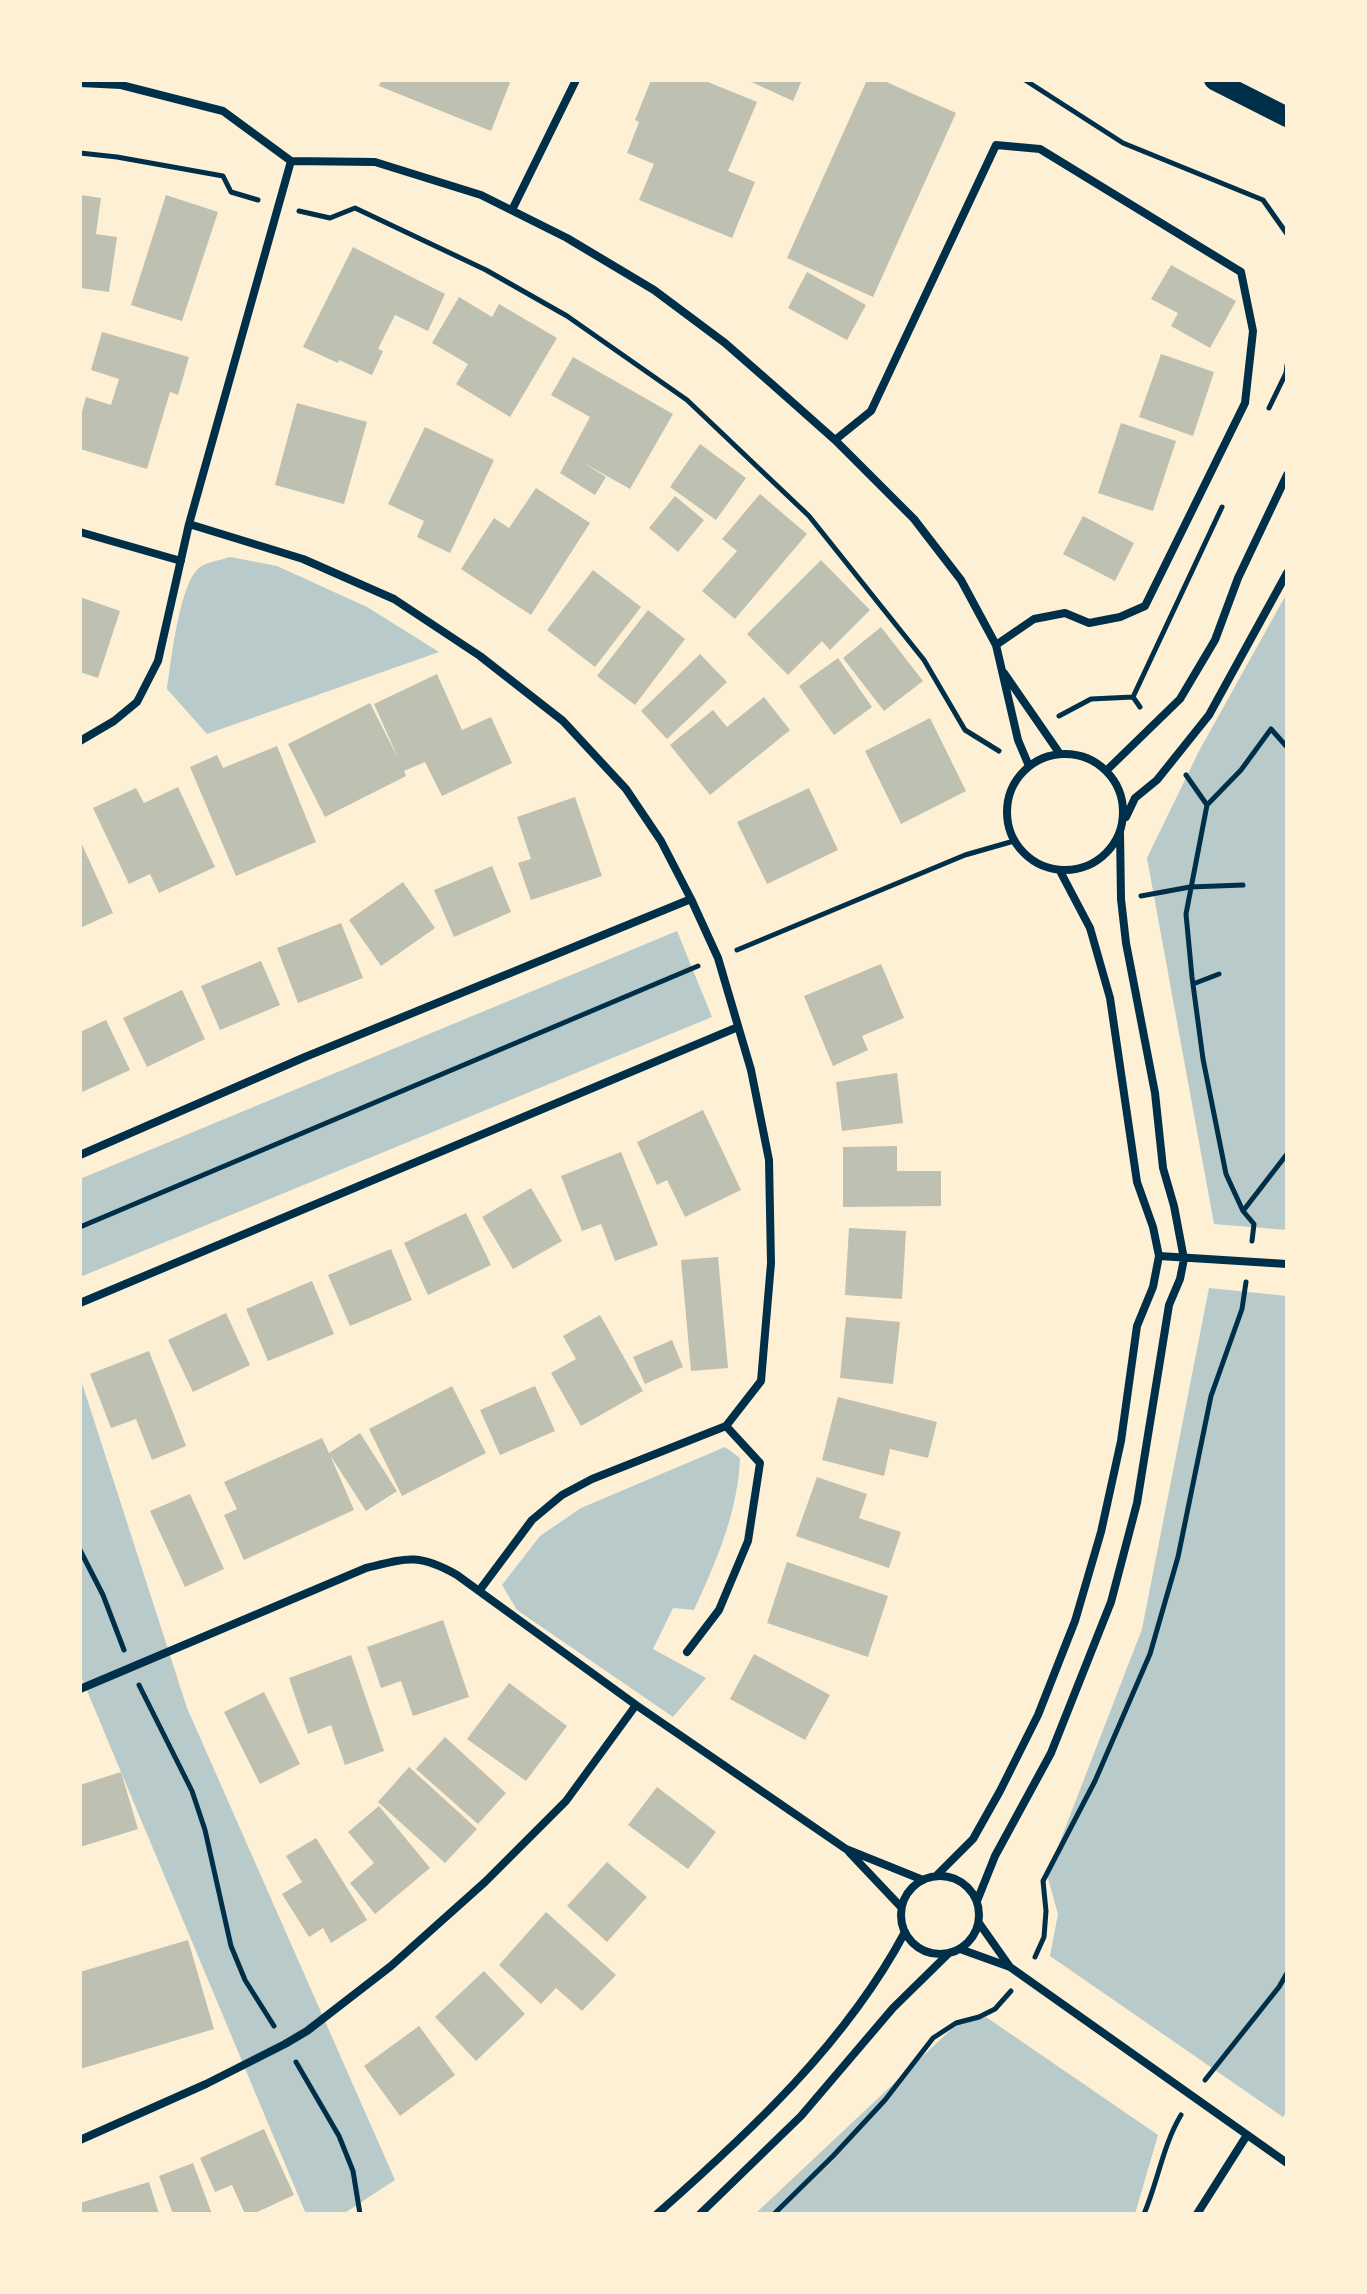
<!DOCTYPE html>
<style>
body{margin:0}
#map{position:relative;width:1367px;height:2294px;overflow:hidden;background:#fdf0d5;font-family:"Archivo Narrow",sans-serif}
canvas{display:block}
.frame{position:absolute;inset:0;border:82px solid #fdf0d5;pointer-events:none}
</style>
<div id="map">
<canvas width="1367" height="2294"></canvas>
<div class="frame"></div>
</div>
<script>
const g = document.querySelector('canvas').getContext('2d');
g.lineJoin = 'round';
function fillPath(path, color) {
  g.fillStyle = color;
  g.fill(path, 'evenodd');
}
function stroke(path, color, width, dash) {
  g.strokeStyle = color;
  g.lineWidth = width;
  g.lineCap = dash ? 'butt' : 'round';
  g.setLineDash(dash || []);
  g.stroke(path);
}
const green = new Path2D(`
 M 230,557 L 277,566 L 367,607 L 439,652 L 207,734 L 167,689 C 171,663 179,583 200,567 C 207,562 221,560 230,557 Z
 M 1287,593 L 1287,1230 L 1214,1224 L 1147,858 L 1199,751 Z
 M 677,931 L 712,1017 L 80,1277 L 80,1179 Z
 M 1209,1288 L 1287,1296 L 1287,2111 L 1283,2117 L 1050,1956 L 1058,1914 L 1047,1875 L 1142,1629 Z
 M 80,1377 L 187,1708 L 395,2180 L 343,2214 L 306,2214 L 80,1674 Z
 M 725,1447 L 740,1458 C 738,1512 716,1562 694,1610 L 673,1608 L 653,1649 L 706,1678 L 673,1717 L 517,1610 L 502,1585 L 540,1536 L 581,1508 Z
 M 986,2017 L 1158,2135 L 1135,2214 L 755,2214 L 958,2023 Z`);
const building = new Path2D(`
 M 381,80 L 511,80 L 491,131 L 379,86 Z
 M 651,80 L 703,80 L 757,102 L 728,171 L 755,182 L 732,238 L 639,200 L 654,164 L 627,153 L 639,122 L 635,120 Z
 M 747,80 L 802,80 L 793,101 Z
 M 867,80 L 882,80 L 956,113 L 873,297 L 787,258 Z
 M 80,195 L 101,198 L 96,234 L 117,237 L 109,292 L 80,288 Z
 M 166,195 L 218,212 L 182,321 L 131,305 Z
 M 353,247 L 445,294 L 428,331 L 395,315 L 378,349 L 383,351 L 372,375 L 339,360 L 338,363 L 303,347 Z
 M 1171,265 L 1236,301 L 1210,348 L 1171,326 L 1178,313 L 1151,299 Z
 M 807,272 L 866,305 L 847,340 L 788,308 Z
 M 459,297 L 492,317 L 499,304 L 557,338 L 510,417 L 456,384 L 468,364 L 432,343 Z
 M 102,332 L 189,357 L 178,395 L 170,392 L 147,469 L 80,449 L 80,419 L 86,397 L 111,405 L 119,379 L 91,370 Z
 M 1161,354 L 1214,372 L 1193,436 L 1139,417 Z
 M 573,357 L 673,414 L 630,489 L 580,461 L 606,477 L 595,495 L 560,473 L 590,417 L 551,395 Z
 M 297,403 L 367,422 L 344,504 L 275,485 Z
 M 1121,423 L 1176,441 L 1153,511 L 1098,493 Z
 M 425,427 L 494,460 L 450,553 L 417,537 L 424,521 L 388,504 Z
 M 700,444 L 746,478 L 716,520 L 670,487 Z
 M 536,488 L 590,523 L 531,615 L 461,569 L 494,518 L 509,528 Z
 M 760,494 L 807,534 L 735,619 L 702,591 L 737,551 L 722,539 Z
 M 675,496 L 704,520 L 678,552 L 649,528 Z
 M 1083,516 L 1134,543 L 1115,581 L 1063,554 Z
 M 821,560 L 870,610 L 830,650 L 822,641 L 788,675 L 747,634 Z
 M 593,570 L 641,607 L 595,667 L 547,630 Z
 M 80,597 L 120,611 L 98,678 L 80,672 Z
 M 648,610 L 685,639 L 635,705 L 597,676 Z
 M 881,627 L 923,681 L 884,711 L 843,658 Z
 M 700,654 L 727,682 L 667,739 L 641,711 Z
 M 838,658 L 872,707 L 834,735 L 799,686 Z
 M 437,674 L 462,730 L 491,717 L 512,763 L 442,796 L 425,762 L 404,771 L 406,776 L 325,817 L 288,744 L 370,703 L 399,760 L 374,704 Z
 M 764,697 L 790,730 L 710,795 L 670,745 L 713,710 L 727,727 Z
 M 930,718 L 966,791 L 901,824 L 865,751 Z
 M 277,746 L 316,842 L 236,876 L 190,767 L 217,755 L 223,768 Z
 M 178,787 L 215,867 L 159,893 L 150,874 L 129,884 L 93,808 L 136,788 L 144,803 Z
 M 809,788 L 838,850 L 767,884 L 737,822 Z
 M 575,797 L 602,876 L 531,900 L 518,863 L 531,859 L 517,817 Z
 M 80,840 L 113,913 L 80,928 Z
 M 492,866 L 511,912 L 454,937 L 434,890 Z
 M 403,882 L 435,928 L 381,966 L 349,920 Z
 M 341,923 L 363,978 L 298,1003 L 277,948 Z
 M 261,961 L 280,1005 L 220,1030 L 201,986 Z
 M 881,964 L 904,1018 L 862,1036 L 868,1050 L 833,1066 L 804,996 Z
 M 182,990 L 205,1039 L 147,1067 L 123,1018 Z
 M 106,1020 L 130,1070 L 80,1093 L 80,1032 Z
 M 897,1073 L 903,1123 L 842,1131 L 836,1082 Z
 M 703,1110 L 741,1190 L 685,1217 L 667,1180 L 657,1185 L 637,1142 Z
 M 897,1146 L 897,1171 L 941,1171 L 941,1206 L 843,1207 L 843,1147 Z
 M 621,1152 L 658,1245 L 615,1261 L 601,1224 L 582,1231 L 561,1176 Z
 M 531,1188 L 562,1241 L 513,1269 L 482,1217 Z
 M 466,1213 L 491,1265 L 428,1295 L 404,1243 Z
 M 849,1228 L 906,1231 L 902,1299 L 845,1295 Z
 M 391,1249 L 412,1300 L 350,1326 L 328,1275 Z
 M 718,1257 L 728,1368 L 691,1371 L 681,1260 Z
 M 312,1281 L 334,1334 L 268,1361 L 246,1309 Z
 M 226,1313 L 250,1365 L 193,1392 L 168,1340 Z
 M 600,1315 L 643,1391 L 581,1426 L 551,1373 L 576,1359 L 563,1336 Z
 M 846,1317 L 900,1322 L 893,1384 L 840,1378 Z
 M 672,1340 L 683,1367 L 645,1384 L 633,1357 Z
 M 149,1351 L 186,1446 L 152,1460 L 136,1419 L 111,1428 L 90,1374 Z
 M 452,1386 L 486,1453 L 402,1496 L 369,1429 Z
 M 535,1386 L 555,1431 L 500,1455 L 480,1410 Z
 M 838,1397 L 937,1422 L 928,1458 L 890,1449 L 884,1476 L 822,1460 Z
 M 360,1433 L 397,1491 L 366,1511 L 330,1455 L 354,1510 L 244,1560 L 224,1515 L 237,1509 L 224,1482 L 322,1438 L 329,1453 Z
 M 817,1477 L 867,1494 L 859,1518 L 901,1532 L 889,1568 L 796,1536 Z
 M 190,1494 L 224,1569 L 185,1587 L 150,1511 Z
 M 787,1562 L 888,1596 L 868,1657 L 767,1623 Z
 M 443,1620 L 469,1697 L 413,1716 L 401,1681 L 381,1688 L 367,1647 Z
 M 754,1654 L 830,1695 L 805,1740 L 730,1699 Z
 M 351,1655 L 384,1751 L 345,1765 L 331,1725 L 308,1734 L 289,1678 Z
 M 509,1683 L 567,1726 L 526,1781 L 467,1739 Z
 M 264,1692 L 300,1764 L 260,1784 L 224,1712 Z
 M 445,1737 L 506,1793 L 478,1824 L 416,1769 Z
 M 409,1767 L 477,1829 L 445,1863 L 378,1802 Z
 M 121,1772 L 138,1829 L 80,1847 L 80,1785 Z
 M 657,1787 L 716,1832 L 688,1869 L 628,1825 Z
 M 379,1806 L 430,1868 L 375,1914 L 350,1883 L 374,1863 L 348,1832 Z
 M 316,1838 L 367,1920 L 331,1943 L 323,1928 L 309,1937 L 282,1894 L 302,1882 L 286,1856 Z
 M 607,1862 L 647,1897 L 607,1942 L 567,1906 Z
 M 546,1912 L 616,1975 L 582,2011 L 556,1988 L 541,2004 L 499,1965 Z
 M 188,1940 L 214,2029 L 80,2069 L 80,1972 Z
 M 484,1971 L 525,2014 L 476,2061 L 435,2017 Z
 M 419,2026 L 455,2075 L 400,2116 L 364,2066 Z
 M 264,2129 L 294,2195 L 253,2214 L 245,2214 L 232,2185 L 215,2192 L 200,2158 Z
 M 193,2163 L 212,2214 L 173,2214 L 159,2176 Z
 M 149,2182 L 159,2214 L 80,2214 L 80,2203 Z`);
const path = new Path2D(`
 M 1025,80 L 1123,143 L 1263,200 L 1287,234
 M 80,153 L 117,157 L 223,176 L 231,192 L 258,200
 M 299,211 L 330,218 L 355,208 L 486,270 L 567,316 L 687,400 L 809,516 L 924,660 L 965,730 L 999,751
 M 1269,408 L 1286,373 L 1287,365
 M 1140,707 L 1133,697 L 1222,507
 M 1059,716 L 1091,699 L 1133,697
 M 1186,775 L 1207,805 L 1186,914 L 1192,977 L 1203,1059 L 1226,1174 L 1243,1211 L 1254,1224 L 1252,1241
 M 1207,805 L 1241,770 L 1271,729 L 1287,747
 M 1141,896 L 1190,887 L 1243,885
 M 737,950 L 965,855 L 1014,841
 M 1193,984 L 1219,974
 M 1243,1211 L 1287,1154
 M 80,1227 L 698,966
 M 80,1550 L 103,1595 L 124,1650
 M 139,1685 L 192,1791 L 205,1830 L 231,1946 L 245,1980 L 274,2026
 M 1035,1957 L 1044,1937 L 1046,1911 L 1043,1881 L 1095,1781 L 1150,1654 L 1178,1557 L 1211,1396 L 1242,1309 L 1246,1282
 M 296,2062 L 339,2136 L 353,2171 L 360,2214
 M 1205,2080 L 1279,1987 L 1287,1973
 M 774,2214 L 833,2156 L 885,2100 L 933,2038 L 956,2023 L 979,2017 L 995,2009 L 1011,1991
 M 1144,2214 C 1158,2181 1163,2145 1181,2115`);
const minor = new Path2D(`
 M 80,83 L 121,85 L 223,111 L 291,161 L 375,162 L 481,195 L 567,238 L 654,290 L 725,343 L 773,385 L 835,440 L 914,519 L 961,580 L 996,645 L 1018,740 L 1029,766
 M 512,210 L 576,80
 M 835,440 L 871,411 L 996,145 L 1040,149 L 1241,272 L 1253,331 L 1245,403 L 1145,606 L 1120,617 L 1089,623 L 1065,613 L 1034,619 L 996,645
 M 189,524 L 303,559 L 394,599 L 480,656 L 563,721 L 626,789 L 661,841 L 691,899 L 718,958 L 751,1070 L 769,1160 L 771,1263 L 761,1381 L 726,1426 L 592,1479 L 562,1495 L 532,1520 L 479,1591
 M 80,532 L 181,561
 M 1004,673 L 1060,754
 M 80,741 L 114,721 L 137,702 L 158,661 L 189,524 L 291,161
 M1007 812a58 58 0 1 1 116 0a58 58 0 1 1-116 0Z
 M 1107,770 L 1180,699 L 1215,640 L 1238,578 L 1287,475
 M 1126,817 L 1135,798 L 1157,780 L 1209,715 L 1287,573
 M 80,1155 L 305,1057 L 691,899
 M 1159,1256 L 1287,1264
 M 80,1303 L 738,1027
 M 687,1652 L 719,1610 L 748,1541 L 760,1463 L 726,1426
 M 80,1689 L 366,1568 C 407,1558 418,1553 457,1575 L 636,1705 L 846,1849 L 923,1880
 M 849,1852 L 901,1907
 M901 1915a39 39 0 1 1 78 0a39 39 0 1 1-78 0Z
 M 936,1876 L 973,1839 L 1000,1791 L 1038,1715 L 1075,1621 L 1101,1532 L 1121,1441 L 1137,1326 L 1153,1287 L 1159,1256 L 1153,1227 L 1137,1182 L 1110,998 L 1090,928 L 1060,871
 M 977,1901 L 995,1856 L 1051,1753 L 1111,1602 L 1137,1503 L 1169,1305 L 1180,1279 L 1184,1259 L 1174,1206 L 1163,1168 L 1155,1093 L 1126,943 L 1121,899 L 1120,832
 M 979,1923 L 1010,1967
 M 960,1949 L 1010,1967 L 1287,2163
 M 80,2140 L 206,2084 L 285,2044 L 307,2031 L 391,1966 L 485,1882 L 566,1801 L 636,1705
 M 657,2214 C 750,2132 846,2043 905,1932
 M 700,2214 L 801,2116 L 893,2008 L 948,1954
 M 1197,2214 L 1247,2135`);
const primary = new Path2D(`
 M 1214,80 L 1287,117`);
fillPath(green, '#b9caca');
fillPath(building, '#bec0b2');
stroke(path, '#003049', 5);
stroke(minor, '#003049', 8);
stroke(primary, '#003049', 20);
</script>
